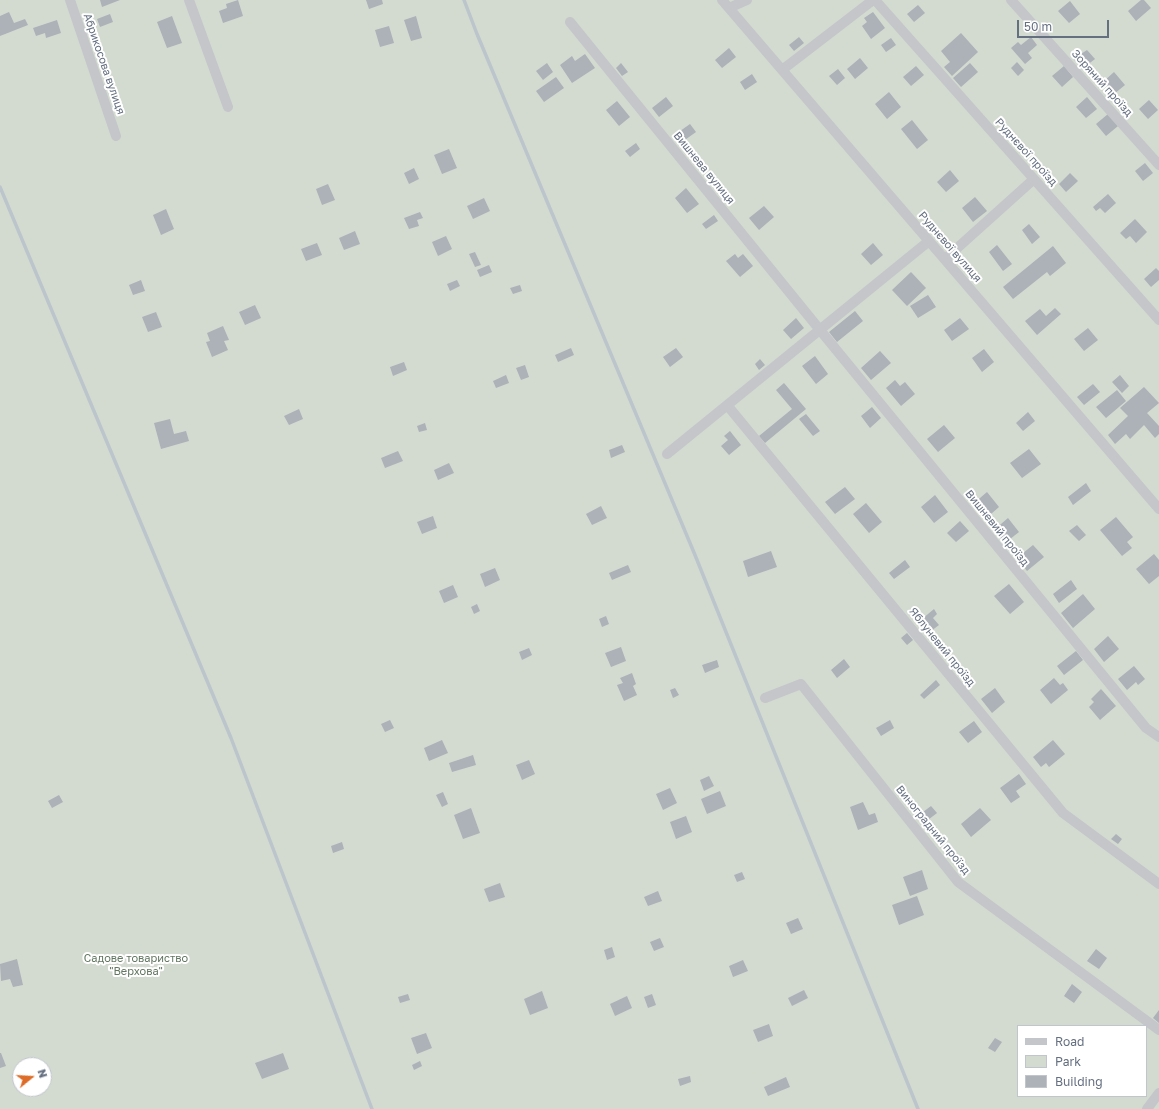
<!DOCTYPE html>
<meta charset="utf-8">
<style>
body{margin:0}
#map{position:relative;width:1159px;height:1109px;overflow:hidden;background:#f3f4f0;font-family:"Golos Text",sans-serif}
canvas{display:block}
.legend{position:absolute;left:1017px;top:1025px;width:130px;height:72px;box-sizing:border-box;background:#fff;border:1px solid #c1c5cc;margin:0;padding:5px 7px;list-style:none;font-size:12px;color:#646f80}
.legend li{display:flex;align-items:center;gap:8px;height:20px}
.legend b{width:20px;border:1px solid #c1c5cc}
.north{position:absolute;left:12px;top:1057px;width:40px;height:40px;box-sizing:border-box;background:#fff;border:1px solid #c1c5cc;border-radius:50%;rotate:72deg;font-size:11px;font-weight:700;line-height:16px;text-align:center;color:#646f80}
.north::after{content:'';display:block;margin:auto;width:14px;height:18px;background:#dc6c28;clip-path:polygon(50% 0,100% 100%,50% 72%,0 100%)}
.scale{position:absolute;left:1017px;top:20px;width:92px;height:18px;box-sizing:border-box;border:2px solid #646f80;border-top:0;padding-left:5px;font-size:12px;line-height:14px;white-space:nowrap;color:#646f80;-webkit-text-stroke:3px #fff;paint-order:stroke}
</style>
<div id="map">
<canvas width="1159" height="1109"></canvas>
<ul class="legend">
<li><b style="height:5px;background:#c4c6ca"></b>Road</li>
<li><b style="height:11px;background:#d3dbd1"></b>Park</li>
<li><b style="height:11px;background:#adb1b8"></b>Building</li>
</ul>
<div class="north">N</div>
<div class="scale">50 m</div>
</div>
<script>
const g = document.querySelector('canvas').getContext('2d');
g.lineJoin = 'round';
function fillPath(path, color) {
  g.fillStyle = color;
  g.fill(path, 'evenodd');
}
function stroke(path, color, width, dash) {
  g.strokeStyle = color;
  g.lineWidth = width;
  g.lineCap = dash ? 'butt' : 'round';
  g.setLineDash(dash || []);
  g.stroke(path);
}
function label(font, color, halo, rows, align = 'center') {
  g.font = font + ' "Golos Text",sans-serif';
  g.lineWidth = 4;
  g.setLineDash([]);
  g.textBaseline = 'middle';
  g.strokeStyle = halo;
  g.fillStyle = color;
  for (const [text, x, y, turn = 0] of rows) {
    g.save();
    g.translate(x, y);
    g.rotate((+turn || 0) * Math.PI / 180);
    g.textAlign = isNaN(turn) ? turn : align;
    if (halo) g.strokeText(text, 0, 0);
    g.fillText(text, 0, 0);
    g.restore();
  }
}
const green = new Path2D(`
 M 0,0 L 1159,0 L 1159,1109 L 0,1109 ZM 1018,1026 L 1146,1026 L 1146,1096 L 1018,1096 ZM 20,1065 L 44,1065 L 44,1089 L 20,1089 Z`);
const stream = new Path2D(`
 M 464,0 L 477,34 L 695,555 L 918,1109
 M 0,187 L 231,738 L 372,1109`);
const building = new Path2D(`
 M 100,0 L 120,0 L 102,7 Z
 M 238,0 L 243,16 L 223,23 L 219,11 L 227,8 L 226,4 Z
 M 366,0 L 382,0 L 383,4 L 369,9 Z
 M 1141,0 L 1144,0 L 1151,8 L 1136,21 L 1128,11 Z
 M 1070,1 L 1080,14 L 1069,23 L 1058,11 Z
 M 918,5 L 925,13 L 914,22 L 907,14 Z
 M 9,12 L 14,23 L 25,19 L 28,25 L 0,36 L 0,16 Z
 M 873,12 L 885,28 L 871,39 L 862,26 L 867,22 L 864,18 Z
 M 110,14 L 113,22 L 100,27 L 97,19 Z
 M 172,16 L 182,43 L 167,48 L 157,22 Z
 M 416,16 L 422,38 L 411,41 L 404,20 Z
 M 57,20 L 61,33 L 46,38 L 45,33 L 36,36 L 33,28 Z
 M 389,26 L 394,43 L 380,47 L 375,30 Z
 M 961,33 L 978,52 L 952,76 L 944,67 L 950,62 L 941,51 Z
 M 799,37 L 804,43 L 794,51 L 789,45 Z
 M 1031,37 L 1037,45 L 1028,53 L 1032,58 L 1025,64 L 1011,48 L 1018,42 L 1021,45 Z
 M 891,38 L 896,45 L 886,52 L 881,45 Z
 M 729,48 L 736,57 L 722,68 L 715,60 Z
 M 1087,50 L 1095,59 L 1082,69 L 1072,57 L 1078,51 L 1081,54 Z
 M 585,54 L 595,68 L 572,83 L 560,65 L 572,56 L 575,61 Z
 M 860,58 L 868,68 L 855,79 L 847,69 Z
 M 1017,62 L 1024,70 L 1018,76 L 1011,68 Z
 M 547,63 L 553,72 L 543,80 L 536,71 Z
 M 621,63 L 628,72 L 622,76 L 616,68 Z
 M 970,63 L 978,72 L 961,87 L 953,78 Z
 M 916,66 L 924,75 L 911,86 L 903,77 Z
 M 1064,66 L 1073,77 L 1062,87 L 1052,76 Z
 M 838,69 L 845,78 L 837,85 L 829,76 Z
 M 1114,72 L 1125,85 L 1114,94 L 1103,82 Z
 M 752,74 L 757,82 L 745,90 L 740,82 Z
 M 556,77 L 564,88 L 544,102 L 536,91 Z
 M 889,92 L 901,107 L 887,119 L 875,104 Z
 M 666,97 L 673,106 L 659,117 L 652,108 Z
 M 1087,97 L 1097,109 L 1086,118 L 1076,107 Z
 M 1149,100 L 1158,110 L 1148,119 L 1139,109 Z
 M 617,101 L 630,117 L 619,126 L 606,110 Z
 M 1108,114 L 1118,126 L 1106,136 L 1096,124 Z
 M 912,120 L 928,140 L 917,149 L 901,129 Z
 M 690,124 L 696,132 L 682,142 L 676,134 Z
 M 636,143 L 640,149 L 630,157 L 625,151 Z
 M 449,149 L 457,168 L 442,174 L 434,155 Z
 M 1145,163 L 1153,173 L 1143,181 L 1135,171 Z
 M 414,168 L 419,179 L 409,184 L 404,173 Z
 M 950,170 L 959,181 L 946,192 L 937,182 Z
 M 1070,173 L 1078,181 L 1066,192 L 1059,184 Z
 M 328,184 L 335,200 L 322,205 L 316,189 Z
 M 686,188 L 699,204 L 687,213 L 675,198 Z
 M 1108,194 L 1116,203 L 1105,213 L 1100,208 L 1096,211 L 1093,207 Z
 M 975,197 L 987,211 L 973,222 L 962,208 Z
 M 484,198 L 490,211 L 473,219 L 467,206 Z
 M 764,206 L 774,217 L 759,230 L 749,218 Z
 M 166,209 L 174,229 L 161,235 L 153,215 Z
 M 420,212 L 423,218 L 417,220 L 419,226 L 409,229 L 404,218 Z
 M 714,215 L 718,221 L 706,229 L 702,224 Z
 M 1135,219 L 1147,232 L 1136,243 L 1130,236 L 1126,239 L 1120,233 Z
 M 1029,224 L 1040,237 L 1032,244 L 1022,230 Z
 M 355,231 L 360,244 L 344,250 L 339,238 Z
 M 446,236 L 452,249 L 438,256 L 432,242 Z
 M 317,243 L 322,255 L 306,261 L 301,249 Z
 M 873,243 L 883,255 L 871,265 L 861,254 Z
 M 997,245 L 1012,264 L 1003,271 L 989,252 Z
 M 1053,246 L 1066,263 L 1050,276 L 1047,272 L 1013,299 L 1003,287 Z
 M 475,252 L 481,265 L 475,267 L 469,254 Z
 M 735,254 L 738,258 L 743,254 L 753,266 L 740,277 L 726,261 Z
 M 489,265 L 492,272 L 480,277 L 477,270 Z
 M 1156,268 L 1159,271 L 1159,280 L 1151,287 L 1144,279 Z
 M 911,272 L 926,288 L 907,306 L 892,290 Z
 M 141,280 L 145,291 L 133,295 L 129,285 Z
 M 457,280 L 460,286 L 450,291 L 447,284 Z
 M 520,285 L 522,291 L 513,294 L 510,288 Z
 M 928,295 L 936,307 L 918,318 L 910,306 Z
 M 255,305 L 261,318 L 245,325 L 239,312 Z
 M 1055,308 L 1061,314 L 1037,335 L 1025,321 L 1040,309 L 1046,316 Z
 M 855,311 L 863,321 L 837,342 L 829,332 Z
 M 156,312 L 162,327 L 148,332 L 142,317 Z
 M 796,318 L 804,328 L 791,339 L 783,330 Z
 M 960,318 L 969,329 L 952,341 L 944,330 Z
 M 223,326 L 229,340 L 224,341 L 228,350 L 212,357 L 206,342 L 210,341 L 207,333 Z
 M 1088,328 L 1098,340 L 1084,351 L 1074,339 Z
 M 571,348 L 574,355 L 558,362 L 555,355 Z
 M 676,348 L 683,357 L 670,367 L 663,357 Z
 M 984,349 L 994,362 L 982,372 L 972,358 Z
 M 880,351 L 891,363 L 871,380 L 861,368 Z
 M 815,356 L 828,374 L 816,384 L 802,366 Z
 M 760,359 L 765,365 L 759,370 L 755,364 Z
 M 404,362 L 407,370 L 393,376 L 390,367 Z
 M 525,365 L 529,377 L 521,380 L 516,368 Z
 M 506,375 L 509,383 L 496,388 L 493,381 Z
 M 1120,375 L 1129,386 L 1122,393 L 1112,382 Z
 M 895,380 L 900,386 L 905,382 L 915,394 L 901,406 L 886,388 Z
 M 784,383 L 806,409 L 765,443 L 759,436 L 792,409 L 776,390 Z
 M 1093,384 L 1100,392 L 1084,405 L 1077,397 Z
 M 1144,387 L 1159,403 L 1147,413 L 1159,426 L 1159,434 L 1155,438 L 1144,425 L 1130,439 L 1126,434 L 1115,444 L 1108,435 L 1128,416 L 1120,408 Z
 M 1117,390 L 1126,401 L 1106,418 L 1096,407 Z
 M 872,407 L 881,418 L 870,428 L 861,416 Z
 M 299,409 L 303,419 L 289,425 L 284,416 Z
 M 1028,412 L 1035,421 L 1023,431 L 1016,423 Z
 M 806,414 L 820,431 L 813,436 L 799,419 Z
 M 170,419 L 174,434 L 186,431 L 189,441 L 161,449 L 154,423 Z
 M 425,423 L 427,430 L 419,432 L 417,426 Z
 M 944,425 L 955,438 L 938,452 L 927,439 Z
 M 730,431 L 741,445 L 729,455 L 721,446 L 728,440 L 724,436 Z
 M 622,445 L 625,452 L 611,458 L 609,450 Z
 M 1029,449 L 1041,464 L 1022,478 L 1010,463 Z
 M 398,451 L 403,461 L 385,468 L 381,458 Z
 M 449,463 L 454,473 L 438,480 L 434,470 Z
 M 1086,483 L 1091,491 L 1073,505 L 1068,497 Z
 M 845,487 L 855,499 L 835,514 L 825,502 Z
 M 987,492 L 999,507 L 991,514 L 988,510 L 982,515 L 973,504 Z
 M 935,495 L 948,512 L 934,523 L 921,507 Z
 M 866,503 L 882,522 L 869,533 L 853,514 Z
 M 601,506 L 607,518 L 592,525 L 586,514 Z
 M 433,516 L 437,528 L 422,534 L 417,522 Z
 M 1116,517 L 1133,537 L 1127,542 L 1132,548 L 1122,556 L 1100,530 Z
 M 1008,518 L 1019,532 L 1005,543 L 994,530 Z
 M 960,521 L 969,531 L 956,542 L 947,533 Z
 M 1077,525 L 1086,535 L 1079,541 L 1069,531 Z
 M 1033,545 L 1044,557 L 1027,571 L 1017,558 Z
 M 771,551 L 777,567 L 748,577 L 743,561 Z
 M 1154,554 L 1159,560 L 1159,576 L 1149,584 L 1136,569 Z
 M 905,560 L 910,567 L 894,579 L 889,573 Z
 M 628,565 L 631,572 L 612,580 L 609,573 Z
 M 495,568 L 500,580 L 485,587 L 480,574 Z
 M 1071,580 L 1077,589 L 1059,603 L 1053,594 Z
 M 1009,584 L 1024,602 L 1010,614 L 994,596 Z
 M 453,585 L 458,597 L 444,603 L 439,591 Z
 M 1083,594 L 1095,609 L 1073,628 L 1061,613 Z
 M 477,604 L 480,611 L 474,614 L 471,607 Z
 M 934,609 L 937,614 L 933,618 L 939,625 L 927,634 L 919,626 L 924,622 L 922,619 Z
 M 606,616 L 609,624 L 602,627 L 599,619 Z
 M 907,633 L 913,640 L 907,645 L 901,638 Z
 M 1108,636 L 1119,649 L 1104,662 L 1094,649 Z
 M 621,647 L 626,661 L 611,667 L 605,653 Z
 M 529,648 L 532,655 L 522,660 L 519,652 Z
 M 1076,651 L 1083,660 L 1064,675 L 1057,666 Z
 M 844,659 L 850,667 L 837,678 L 831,670 Z
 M 717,660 L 719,667 L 705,673 L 702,665 Z
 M 1134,666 L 1145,679 L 1138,685 L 1136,682 L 1127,690 L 1118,679 Z
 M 632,673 L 636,684 L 633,686 L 637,695 L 624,701 L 617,685 L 623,683 L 620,678 Z
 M 1054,678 L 1060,685 L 1063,683 L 1068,690 L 1051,704 L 1040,690 Z
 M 936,680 L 940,685 L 924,699 L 920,695 Z
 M 675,688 L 679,695 L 673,698 L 670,690 Z
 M 995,688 L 1005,702 L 992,713 L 981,699 Z
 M 1101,689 L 1116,706 L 1100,720 L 1089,707 L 1094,702 L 1091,699 Z
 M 390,720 L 394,728 L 385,732 L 381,724 Z
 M 890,720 L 894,728 L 881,736 L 876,728 Z
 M 974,721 L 982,732 L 968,743 L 959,732 Z
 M 442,740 L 448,753 L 429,761 L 424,748 Z
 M 1053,740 L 1065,754 L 1049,767 L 1046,763 L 1041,767 L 1033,757 Z
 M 473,755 L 476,765 L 452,772 L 449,763 Z
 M 529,760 L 535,774 L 522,780 L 516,765 Z
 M 1019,774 L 1026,784 L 1016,791 L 1020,797 L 1011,803 L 1000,788 Z
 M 709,776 L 714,786 L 704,791 L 700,780 Z
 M 670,788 L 677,803 L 663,810 L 656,794 Z
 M 720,791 L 726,806 L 707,814 L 701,799 Z
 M 443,792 L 448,804 L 442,807 L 436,795 Z
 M 59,795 L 63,802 L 52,808 L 48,801 Z
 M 863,802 L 869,815 L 875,813 L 878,822 L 858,830 L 850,807 Z
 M 931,806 L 937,813 L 924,823 L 919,815 Z
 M 471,808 L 480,833 L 463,839 L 454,815 Z
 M 980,808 L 991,820 L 971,837 L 961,824 Z
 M 686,816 L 692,832 L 676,839 L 670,822 Z
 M 1116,834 L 1122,839 L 1118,844 L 1111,839 Z
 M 342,842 L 344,849 L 333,853 L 331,846 Z
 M 922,870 L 928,889 L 910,896 L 903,877 Z
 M 742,872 L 745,879 L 737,882 L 734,875 Z
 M 500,883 L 505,897 L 489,902 L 484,889 Z
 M 658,891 L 662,901 L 648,906 L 644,897 Z
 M 917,896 L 924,915 L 899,925 L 892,905 Z
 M 798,918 L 803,929 L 791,934 L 786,923 Z
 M 660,938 L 664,947 L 654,951 L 650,942 Z
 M 612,947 L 615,957 L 607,960 L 604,950 Z
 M 1096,949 L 1107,958 L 1099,969 L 1087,961 Z
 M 17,959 L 23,985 L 13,987 L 10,979 L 1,981 L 0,964 Z
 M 743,960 L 748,971 L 733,977 L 729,966 Z
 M 1072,984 L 1082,992 L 1074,1003 L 1064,996 Z
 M 804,990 L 808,998 L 792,1006 L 788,998 Z
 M 542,991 L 548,1008 L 530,1015 L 524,999 Z
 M 408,994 L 410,1000 L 400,1003 L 398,997 Z
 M 652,994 L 656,1005 L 648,1008 L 644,997 Z
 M 627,996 L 632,1008 L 615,1016 L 610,1004 Z
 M 1159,1010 L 1159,1023 L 1153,1018 Z
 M 769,1024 L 773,1036 L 758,1042 L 753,1030 Z
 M 426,1033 L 432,1048 L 417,1054 L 411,1038 Z
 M 995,1038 L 1002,1042 L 995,1052 L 988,1048 Z
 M 0,1053 L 1,1053 L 6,1066 L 0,1068 Z
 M 283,1053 L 289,1069 L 262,1079 L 255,1063 Z
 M 420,1061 L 422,1066 L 414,1070 L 412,1065 Z
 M 690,1076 L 691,1082 L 680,1086 L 678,1079 Z
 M 786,1077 L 790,1087 L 768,1096 L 764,1087 Z`);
const street = new Path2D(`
 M 70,0 L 116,136
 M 189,0 L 228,107
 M 722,0 L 1159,509
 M 875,0 L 1159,320
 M 1011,0 L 1159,165
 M 729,8 L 747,0
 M 570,22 L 820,330 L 1146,728 L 1159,737
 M 782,70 L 873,0
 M 945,259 L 1034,179
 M 727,405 L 1063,813 L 1159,884
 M 667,454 L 929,241
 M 765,698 L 801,684 L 958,882 L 1159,1030
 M 1147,1109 L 1159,1093`);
const streetNames = [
 ["Абрикосова вулиця",104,64,71],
 ["Зоряний проїзд",1102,83,48],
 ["Руднєвої проїзд",1026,152,48],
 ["Вишнева вулиця",704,168,51],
 ["Руднєвої вулиця",950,247,49],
 ["Вишневий проїзд",997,528,51],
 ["Яблуневий проїзд",942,647,51],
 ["Виноградний проїзд",933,830,51]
];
const parkNames = [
 ["Садове товариство",136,959],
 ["\"Верхова\"",136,972]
];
fillPath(green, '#d3dbd1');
stroke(stream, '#bcc5cb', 3.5);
fillPath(building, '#adb1b8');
stroke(street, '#c4c6ca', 10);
label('11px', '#646f80', '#fff', streetNames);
label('11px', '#637762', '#fff', parkNames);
</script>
